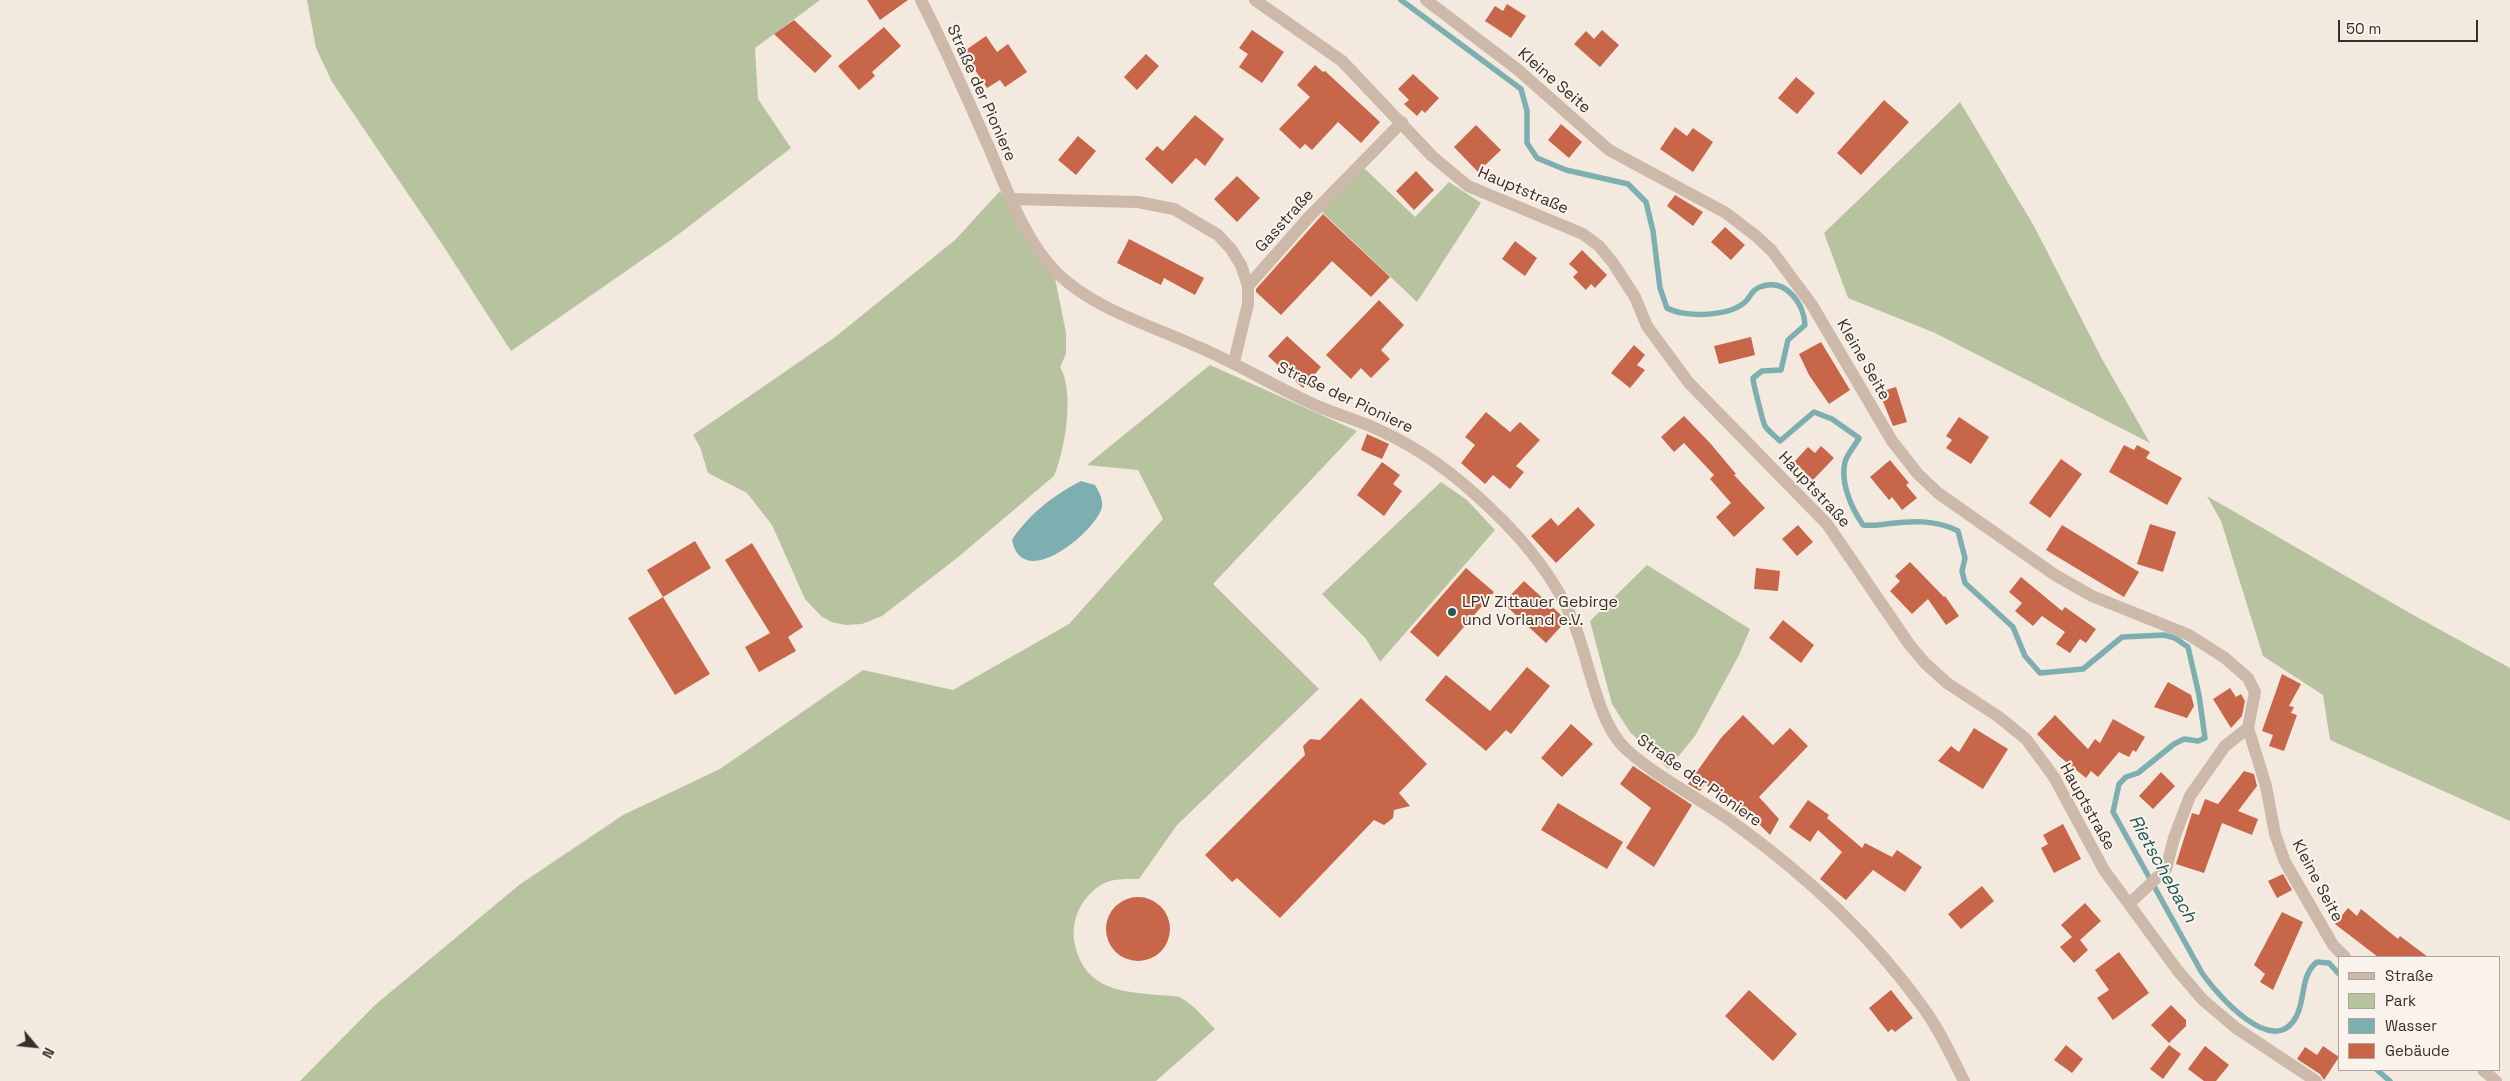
<!DOCTYPE html>
<meta charset="utf-8">
<style>
body{margin:0}
#map{position:relative;width:2510px;height:1081px;overflow:hidden;background:#f3e9df;font-family:"Space Grotesk",sans-serif}
canvas{display:block}
.legend{position:absolute;left:2338px;top:956px;width:162px;height:115px;box-sizing:border-box;background:#faf3eb;border:1px solid #ada49e;margin:0;padding:6px 9px;list-style:none;font-size:15px;color:#392e2a}
.legend li{display:flex;align-items:center;gap:10px;height:25px}
.legend b{width:25px;border:1px solid #ada49e}
.north{position:absolute;left:10px;top:1021px;width:50px;height:50px;-webkit-text-stroke:4px #faf3eb;paint-order:stroke;rotate:118deg;font-size:14px;font-weight:700;line-height:20px;text-align:center;color:#392e2a}
.north::after{content:'';display:block;margin:auto;width:18px;height:22px;background:#392e2a;clip-path:polygon(50% 0,100% 100%,50% 72%,0 100%)}
.scale{position:absolute;left:2338px;top:20px;width:140px;height:22px;box-sizing:border-box;border:2px solid #392e2a;border-top:0;padding-left:6px;font-size:15px;line-height:18px;white-space:nowrap;color:#392e2a;-webkit-text-stroke:4px #faf3eb;paint-order:stroke}
</style>
<div id="map">
<canvas width="2510" height="1081"></canvas>
<ul class="legend">
<li><b style="height:6px;background:#ccb9aa"></b>Straße</li>
<li><b style="height:14px;background:#b7c39e"></b>Park</li>
<li><b style="height:14px;background:#7dafb1"></b>Wasser</li>
<li><b style="height:14px;background:#c76649"></b>Gebäude</li>
</ul>
<div class="north">N</div>
<div class="scale">50 m</div>
</div>
<script>
const g = document.querySelector('canvas').getContext('2d');
g.lineJoin = 'round';
function fillPath(path, color) {
  g.fillStyle = color;
  g.fill(path, 'evenodd');
}
function stroke(path, color, width, dash) {
  g.strokeStyle = color;
  g.lineWidth = width;
  g.lineCap = dash ? 'butt' : 'round';
  g.setLineDash(dash || []);
  g.stroke(path);
}
function label(font, color, halo, rows, align = 'center') {
  g.font = font + ' "Space Grotesk",sans-serif';
  g.lineWidth = 4;
  g.setLineDash([]);
  g.textBaseline = 'middle';
  g.strokeStyle = halo;
  g.fillStyle = color;
  for (const [text, x, y, turn = 0] of rows) {
    g.save();
    g.translate(x, y);
    g.rotate((+turn || 0) * Math.PI / 180);
    g.textAlign = isNaN(turn) ? turn : align;
    if (halo) g.strokeText(text, 0, 0);
    g.fillText(text, 0, 0);
    g.restore();
  }
}
const green = new Path2D(`
 M 307,0 L 820,0 L 755,48 L 758,99 L 791,148 L 675,237 L 511,351 L 442,244 L 332,82 L 316,48 Z
 M 1960,102 L 2034,226 L 2102,359 L 2150,443 L 1935,333 L 1848,298 L 1824,233 Z
 M 1362,166 L 1415,217 L 1449,182 L 1481,203 L 1417,302 L 1319,209 Z
 M 1000,191 L 1038,258 L 1055,278 L 1066,333 L 1066,354 L 1060,367 C 1075,392 1065,450 1054,476 L 957,558 L 882,616 L 862,624 L 846,625 L 831,622 L 821,616 L 805,599 L 772,525 L 747,493 L 708,473 L 700,447 L 693,435 L 834,338 L 955,240 Z
 M 1210,365 L 1357,431 L 1213,584 L 1319,689 L 1177,825 L 1139,879 C 1117,879 1104,878 1088,896 C 1076,909 1071,928 1075,945 C 1085,989 1121,992 1159,995 C 1165,996 1176,995 1181,998 C 1193,1004 1205,1019 1215,1029 L 1156,1081 L 300,1081 L 375,1005 L 519,885 L 623,815 L 720,769 L 863,670 L 953,690 L 1069,624 L 1163,519 L 1138,470 L 1087,465 Z
 M 1441,482 L 1467,500 L 1495,530 L 1380,662 L 1366,639 L 1322,594 Z
 M 2207,496 L 2415,616 L 2510,668 L 2510,821 L 2330,740 L 2323,695 L 2263,656 L 2221,521 Z
 M 1647,565 L 1750,629 L 1739,655 L 1695,736 L 1668,769 L 1630,732 L 1612,704 L 1590,621 Z`);
const water = new Path2D(`
 M 1081,481 L 1095,485 C 1099,492 1103,498 1102,507 C 1098,529 1023,594 1012,540 C 1028,515 1055,494 1081,481 Z`);
const stream = new Path2D(`
 M 1401,0 L 1521,89 L 1527,111 L 1527,143 L 1537,158 L 1566,170 L 1628,184 L 1646,202 L 1653,231 L 1660,288 L 1667,308 C 1685,318 1732,317 1747,300 C 1752,294 1752,290 1760,287 C 1785,277 1804,303 1805,325 L 1788,340 L 1781,370 L 1762,371 L 1753,378 C 1753,383 1763,422 1765,426 C 1768,431 1775,436 1780,441 L 1814,412 L 1832,419 L 1859,438 C 1855,446 1847,454 1845,462 C 1840,483 1852,509 1863,525 C 1871,526 1877,525 1886,524 C 1911,521 1935,519 1958,531 L 1965,558 L 1962,571 L 1965,583 L 2013,627 L 2025,656 L 2040,673 L 2083,669 L 2122,637 L 2164,635 L 2175,638 L 2188,647 L 2199,695 L 2205,738 L 2198,741 L 2184,739 L 2174,744 L 2138,773 L 2126,777 L 2119,784 L 2113,812 L 2202,973 C 2216,993 2273,1060 2296,1017 C 2306,999 2300,975 2317,962 L 2329,963 L 2339,974
 M 2377,1070 L 2390,1081`);
const building = new Path2D(`
 M 867,0 L 908,0 L 880,20 Z
 M 1507,4 L 1526,16 L 1511,38 L 1485,21 L 1495,6 L 1503,11 Z
 M 794,20 L 832,56 L 815,73 L 774,34 Z
 M 884,27 L 901,46 L 872,72 L 875,76 L 859,90 L 838,66 Z
 M 1252,30 L 1284,52 L 1262,83 L 1239,67 L 1248,54 L 1239,48 Z
 M 1602,30 L 1619,45 L 1600,67 L 1574,44 L 1586,31 L 1594,39 Z
 M 986,36 L 997,52 L 1008,44 L 1027,72 L 1005,87 L 1000,80 L 987,88 L 963,52 Z
 M 1146,54 L 1159,66 L 1137,90 L 1124,77 Z
 M 1315,65 L 1323,72 L 1325,71 L 1380,122 L 1361,143 L 1338,122 L 1312,150 L 1305,144 L 1300,149 L 1279,129 L 1310,97 L 1297,85 Z
 M 1413,74 L 1439,98 L 1425,113 L 1422,110 L 1417,116 L 1404,104 L 1409,100 L 1398,89 Z
 M 1796,77 L 1815,93 L 1797,114 L 1778,98 Z
 M 1884,100 L 1909,122 L 1861,175 L 1837,153 Z
 M 1195,115 L 1224,139 L 1205,166 L 1196,158 L 1172,184 L 1145,159 L 1157,146 L 1163,151 Z
 M 1561,124 L 1582,142 L 1569,158 L 1548,140 Z
 M 1476,125 L 1501,150 L 1478,172 L 1454,147 Z
 M 1675,127 L 1687,136 L 1693,128 L 1713,142 L 1693,172 L 1660,149 Z
 M 1078,136 L 1096,151 L 1076,175 L 1058,160 Z
 M 1416,171 L 1434,190 L 1414,210 L 1396,191 Z
 M 1237,176 L 1260,198 L 1237,222 L 1214,199 Z
 M 1675,195 L 1703,212 L 1693,226 L 1667,206 Z
 M 1323,214 L 1390,277 L 1371,297 L 1332,261 L 1281,315 L 1256,292 L 1256,289 Z
 M 1725,227 L 1745,245 L 1731,260 L 1711,242 Z
 M 1129,239 L 1204,278 L 1195,295 L 1164,278 L 1161,285 L 1117,263 Z
 M 1515,241 L 1537,258 L 1525,276 L 1502,259 Z
 M 1582,250 L 1607,275 L 1595,288 L 1591,284 L 1586,290 L 1573,277 L 1578,272 L 1569,264 Z
 M 1379,300 L 1404,325 L 1381,350 L 1390,359 L 1371,378 L 1361,368 L 1351,379 L 1326,355 Z
 M 1287,336 L 1321,367 L 1303,388 L 1268,356 Z
 M 1751,337 L 1755,355 L 1719,364 L 1714,346 Z
 M 1821,342 L 1850,390 L 1829,404 L 1809,375 L 1799,354 Z
 M 1634,345 L 1645,355 L 1637,365 L 1645,370 L 1630,388 L 1611,373 Z
 M 1896,387 L 1907,422 L 1893,426 L 1879,392 Z
 M 1486,412 L 1510,432 L 1520,422 L 1540,440 L 1516,466 L 1524,472 L 1510,489 L 1493,475 L 1485,484 L 1461,463 L 1475,445 L 1465,437 Z
 M 1684,416 L 1710,443 L 1736,474 L 1734,475 L 1765,508 L 1734,537 L 1716,517 L 1731,503 L 1710,479 L 1714,475 L 1684,443 L 1674,452 L 1661,437 Z
 M 1959,417 L 1989,437 L 1971,464 L 1946,448 L 1952,440 L 1946,436 Z
 M 1367,434 L 1389,444 L 1382,459 L 1361,450 Z
 M 2124,445 L 2134,450 L 2137,445 L 2150,452 L 2146,458 L 2182,478 L 2167,505 L 2109,472 Z
 M 1821,446 L 1834,458 L 1813,480 L 1794,462 L 1808,447 L 1815,453 Z
 M 2061,459 L 2082,474 L 2050,518 L 2029,503 Z
 M 1890,460 L 1909,483 L 1906,485 L 1917,498 L 1902,510 L 1892,497 L 1889,500 L 1870,477 Z
 M 1382,462 L 1400,475 L 1393,484 L 1402,491 L 1384,516 L 1357,495 Z
 M 1578,507 L 1595,525 L 1556,563 L 1531,536 L 1551,518 L 1558,526 Z
 M 2150,524 L 2176,532 L 2163,572 L 2137,564 Z
 M 1798,525 L 1813,542 L 1797,556 L 1782,539 Z
 M 2062,525 L 2139,572 L 2124,597 L 2046,550 Z
 M 695,541 L 711,568 L 663,597 L 647,570 Z
 M 752,543 L 803,627 L 788,637 L 796,651 L 759,672 L 745,647 L 770,633 L 725,560 Z
 M 1910,562 L 1944,597 L 1945,596 L 1959,616 L 1946,625 L 1928,599 L 1912,614 L 1890,591 L 1900,581 L 1895,576 Z
 M 1466,568 L 1494,592 L 1438,657 L 1410,632 Z
 M 1756,568 L 1780,571 L 1778,591 L 1754,589 Z
 M 2021,577 L 2062,611 L 2065,607 L 2096,629 L 2086,643 L 2080,639 L 2070,653 L 2056,644 L 2065,632 L 2042,616 L 2033,626 L 2015,611 L 2022,603 L 2009,592 Z
 M 1524,581 L 1561,615 L 1565,622 L 1546,643 L 1503,603 Z
 M 663,597 L 710,674 L 675,695 L 628,618 Z
 M 1783,620 L 1814,645 L 1801,663 L 1769,638 Z
 M 1527,667 L 1550,686 L 1511,734 L 1506,730 L 1486,751 L 1425,700 L 1446,675 L 1490,711 Z
 M 2282,674 L 2301,684 L 2289,706 L 2294,707 L 2291,713 L 2297,715 L 2284,751 L 2269,746 L 2273,735 L 2262,731 Z
 M 2168,682 L 2191,695 L 2194,706 L 2187,718 L 2154,707 Z
 M 2230,688 L 2236,697 L 2241,694 L 2245,701 L 2242,716 L 2231,728 L 2213,699 Z
 M 1361,698 L 1427,764 L 1399,793 L 1410,806 L 1394,810 L 1393,818 L 1384,825 L 1374,820 L 1280,918 L 1237,878 L 1232,882 L 1205,855 L 1305,755 L 1303,746 L 1310,739 L 1320,740 Z
 M 1743,715 L 1773,745 L 1790,728 L 1808,746 L 1759,797 L 1779,819 L 1770,835 L 1731,796 L 1727,800 L 1705,784 L 1700,791 L 1688,784 L 1721,738 Z
 M 2055,715 L 2088,749 L 2095,739 L 2100,743 L 2113,719 L 2145,737 L 2136,752 L 2133,750 L 2129,757 L 2119,752 L 2098,777 L 2091,771 L 2086,778 L 2059,756 L 2037,734 Z
 M 1571,724 L 1593,744 L 1562,777 L 1541,758 Z
 M 1974,728 L 2008,749 L 1983,789 L 1938,761 L 1951,746 L 1959,752 Z
 M 1633,766 L 1692,805 L 1654,867 L 1626,848 L 1651,808 L 1620,784 Z
 M 2244,771 L 2254,774 L 2257,786 L 2238,811 L 2258,819 L 2252,835 L 2222,823 L 2204,873 L 2176,864 L 2192,813 L 2199,815 L 2205,799 L 2218,804 Z
 M 2161,772 L 2175,786 L 2153,809 L 2139,796 Z
 M 1808,800 L 1829,815 L 1827,818 L 1862,848 L 1865,843 L 1892,857 L 1897,850 L 1922,867 L 1905,892 L 1873,870 L 1846,900 L 1820,879 L 1842,852 L 1818,830 L 1810,842 L 1789,827 Z
 M 1558,803 L 1623,842 L 1607,869 L 1541,830 Z
 M 2063,824 L 2081,859 L 2054,873 L 2041,848 L 2048,844 L 2043,835 Z
 M 2283,874 L 2292,890 L 2277,898 L 2268,881 Z
 M 1982,886 L 1994,901 L 1961,929 L 1948,914 Z
 M1106 929a32 32 0 1 1 64 0a32 32 0 1 1-64 0Z
 M 2085,903 L 2101,921 L 2080,940 L 2088,950 L 2074,963 L 2060,947 L 2072,937 L 2061,925 Z
 M 2348,908 L 2357,916 L 2361,909 L 2398,939 L 2400,936 L 2428,957 L 2378,957 L 2335,924 Z
 M 2282,912 L 2303,922 L 2273,990 L 2260,982 L 2265,974 L 2254,965 Z
 M 2119,952 L 2149,993 L 2113,1020 L 2097,998 L 2109,990 L 2095,970 Z
 M 1749,990 L 1797,1034 L 1773,1061 L 1725,1016 Z
 M 1891,990 L 1913,1018 L 1895,1032 L 1892,1029 L 1888,1032 L 1869,1008 Z
 M 2171,1005 L 2186,1020 L 2186,1026 L 2169,1043 L 2151,1025 Z
 M 2066,1045 L 2083,1059 L 2072,1073 L 2054,1060 Z
 M 2169,1045 L 2181,1054 L 2163,1079 L 2150,1069 Z
 M 2205,1046 L 2229,1065 L 2216,1081 L 2204,1081 L 2188,1069 Z
 M 2323,1046 L 2339,1057 L 2324,1080 L 2320,1074 L 2297,1059 L 2305,1047 L 2317,1055 Z`);
const minor = new Path2D(`
 M 921,0 C 946,49 968,100 990,150 C 1007,190 1026,243 1057,273 C 1094,309 1150,325 1196,346 C 1237,363 1275,387 1315,405 C 1337,415 1360,420 1381,431 C 1421,449 1459,478 1490,508 C 1523,539 1555,578 1573,621 C 1589,658 1597,724 1627,750 C 1658,778 1697,797 1731,821 C 1802,872 1871,935 1922,1006 C 1939,1029 1951,1055 1964,1081
 M 1255,0 L 1342,61 L 1432,156 L 1468,186 L 1583,234 L 1599,246 L 1613,263 L 1635,297 L 1647,326 L 1689,383 L 1827,524 L 1909,644 L 1925,663 L 1947,683 L 1999,717 L 2026,739 L 2054,777 L 2104,870 L 2178,971 L 2203,1000 L 2236,1028 L 2316,1081
 M 1426,0 L 1517,69 L 1609,150 L 1726,213 L 1756,236 L 1772,251 L 1812,305 L 1892,441 L 1918,474 L 1938,493 L 2055,575 L 2092,596 L 2189,635 L 2225,658 L 2248,678 L 2255,692 L 2248,728 L 2266,786 L 2275,834 L 2285,862 L 2333,945 L 2345,957
 M 1011,199 L 1138,202 L 1174,209 L 1218,235 L 1231,249 L 1241,265 L 1248,286
 M 1234,362 L 1248,304 L 1248,286 L 1308,218 L 1402,122
 M 2129,904 L 2166,869 L 2174,838 L 2190,796 L 2225,746 L 2248,728
 M 2483,1070 L 2496,1081`);
const markers = [
 [1452,612,5,"#1e585b"]
];
const streetNames = [
 ["Kleine Seite",1554,81,41],
 ["Straße der Pioniere",981,93,66],
 ["Hauptstraße",1523,191,23],
 ["Gasstraße",1285,221,-48],
 ["Kleine Seite",1863,360,60],
 ["Straße der Pioniere",1345,398,25],
 ["Hauptstraße",1814,490,47],
 ["Straße der Pioniere",1699,781,35],
 ["Hauptstraße",2087,807,61],
 ["Kleine Seite",2317,881,62]
];
const poiNames = [
 ["LPV Zittauer Gebirge",1462,603],
 ["und Vorland e.V.",1462,621]
];
const waterNames = [
 ["Rietschebach",2162,869,61]
];
fillPath(green, '#b7c39e');
fillPath(water, '#7dafb1');
stroke(stream, '#7dafb1', 5.5);
fillPath(building, '#c76649');
stroke(minor, '#ccb9aa', 12);
for (const [x, y, r, color] of markers) {
  const dot = new Path2D();
  dot.arc(x, y, r, 0, 2 * Math.PI);
  g.fillStyle = color;
  g.fill(dot);
  stroke(dot, '#faf3eb', 2);
}
label('16px', '#392e2a', '#faf3eb', streetNames);
label('16px', '#392e2a', '#faf3eb', poiNames, 'left');
label('italic 18px', '#1e585b', '#faf3eb', waterNames);
</script>
